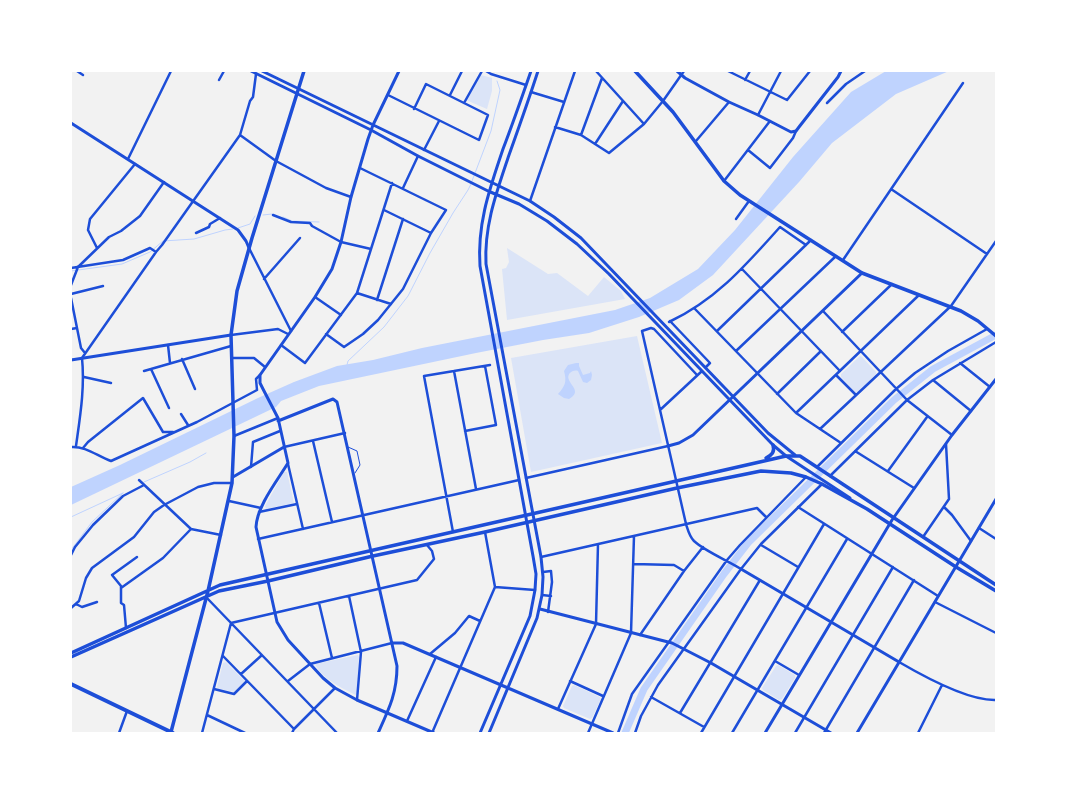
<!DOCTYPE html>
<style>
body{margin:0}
#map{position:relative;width:1067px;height:804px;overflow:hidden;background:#f2f2f2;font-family:Ubuntu,sans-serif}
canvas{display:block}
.frame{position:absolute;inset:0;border:72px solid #fff;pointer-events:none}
</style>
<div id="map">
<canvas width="1067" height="804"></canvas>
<div class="frame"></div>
</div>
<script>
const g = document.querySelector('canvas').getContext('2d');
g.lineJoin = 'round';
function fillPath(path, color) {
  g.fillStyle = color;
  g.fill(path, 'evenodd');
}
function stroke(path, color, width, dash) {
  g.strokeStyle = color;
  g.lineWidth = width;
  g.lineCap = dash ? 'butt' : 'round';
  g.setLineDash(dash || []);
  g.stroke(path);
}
const green = new Path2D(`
 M 481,75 L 492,78 L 492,91 L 487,109 L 466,100 Z
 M 507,248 L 548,274 L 557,273 L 588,296 L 604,277 L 621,291 L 625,299 L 507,320 L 502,269 L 506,268 L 509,262 Z
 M 637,336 L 662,443 L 531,472 L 511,358 Z
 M 860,356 L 862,357 L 876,372 L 876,374 L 858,392 L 855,392 L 841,377 L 841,374 Z
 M 284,472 L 287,472 L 294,503 L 266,509 L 265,506 Z
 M 358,655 L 359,657 L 357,694 L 356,695 C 343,689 321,678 315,664 Z
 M 226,662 L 245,681 L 234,692 L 218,689 L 217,687 L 223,663 Z
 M 778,665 L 795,675 L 795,678 L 782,699 L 779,700 L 763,690 L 762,688 L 776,666 Z
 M 574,685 L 600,697 L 601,699 L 592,718 L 590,719 L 564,708 L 563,706 L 572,686 Z`);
const water = new Path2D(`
 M 886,71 L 949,71 L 896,94 L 832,143 L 799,182 L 713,275 L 679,300 L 639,317 L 589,333 L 543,340 L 476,353 L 319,386 L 281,401 L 276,407 L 71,505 L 71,487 L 120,465 L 258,398 L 294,382 L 337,366 L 373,360 L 422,348 L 615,310 L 650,298 L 698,269 L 735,230 L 793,157 L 851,92 Z
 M 576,363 L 579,363 L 579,366 L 583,375 L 590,373 L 591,371 L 592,375 L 591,380 L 587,383 L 583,382 L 578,371 C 573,369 566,374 569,380 C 572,387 581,392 569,399 L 564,398 L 558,394 C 565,386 567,382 564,371 L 568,365 Z`);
const stream = new Path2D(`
 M 472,181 L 491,131 L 500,90 L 497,81
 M 263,215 L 272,214
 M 283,217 L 292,221 L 319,222
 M 238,228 L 250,224 L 255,216
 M 71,271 L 122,264 L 150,252 L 163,241 L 194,239 L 225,230 L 233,229
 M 347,365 L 348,361 L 384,327 L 408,296 L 430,253 L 453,213 L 468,190 L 471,184
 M 144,482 L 190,462 L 206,453
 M 71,517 L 123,493
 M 71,550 L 92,522 L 123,493`);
const river = new Path2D(`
 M 625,733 L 644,689 L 724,574 L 748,543 L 894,400 L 933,369 L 996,335`);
const service = new Path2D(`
 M 348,447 L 357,451 L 360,465 L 355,473`);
const minor = new Path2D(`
 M 77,71 L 83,75
 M 486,71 L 491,74 L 526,85
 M 596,71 L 644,124
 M 728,71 L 787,100 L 810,71
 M 219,80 L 224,71
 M 745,80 L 750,71
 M 531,92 L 564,102
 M 388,95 L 479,140 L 488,115 L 426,84 L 414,109
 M 450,95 L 462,71
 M 464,103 L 482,71
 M 827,103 L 846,84 L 865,71
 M 758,115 L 781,71
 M 555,127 L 581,135 L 609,153 L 644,124 L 663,101 L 684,71
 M 240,135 L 276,161 L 326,188 L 351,197
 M 581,135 L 602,78
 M 696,141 L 729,102
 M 595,144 L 623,101
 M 424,150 L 439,121
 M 748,150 L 770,168 L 793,138 L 796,131
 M 128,159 L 171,71
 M 724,181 L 770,121
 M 403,188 L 418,156
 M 891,189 L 987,254
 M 530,201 L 575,71
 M 384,210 L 431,233
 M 273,215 L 291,222 L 310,223 L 312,226 L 341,242 L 371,249
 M 736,219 L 749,201
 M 196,233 L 209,227 L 210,224 L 220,218
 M 97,248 L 88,230 L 90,219 L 135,164
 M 249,248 L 291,331
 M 843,260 L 963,83
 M 71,268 L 123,260 L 150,248 L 156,252
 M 742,269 L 840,371
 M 264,279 L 300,238
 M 71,285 L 78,267 L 109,237 L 121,231 L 140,216 L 164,182
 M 357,293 L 391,304
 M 71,294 L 103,286
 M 315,297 L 341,315
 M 71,298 L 81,348 L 85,353
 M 377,300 L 403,219
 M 695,309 L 796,413 L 841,443
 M 823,311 L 907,400 L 952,435
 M 670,321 L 710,363 L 706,367
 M 669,322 C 716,300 746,265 780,227 L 806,245
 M 71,329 L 77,328
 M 717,331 L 811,240
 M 842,332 L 892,284
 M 326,334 L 344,347 L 363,334 L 378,320 L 403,289 L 431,233 L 446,210 L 360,168
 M 231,335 L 278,329 L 288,334
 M 168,345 L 170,363
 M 281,345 L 305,363 L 357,293 L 392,183
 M 736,351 L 836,256
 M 232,358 L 254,358 L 265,367
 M 182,359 L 195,389
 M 960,363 L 990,387
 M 151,369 L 169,408
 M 144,371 L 231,346
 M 454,371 L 476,489
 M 697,375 L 654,329 L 651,328 L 642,331 L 686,524 C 688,530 689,536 694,541 C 706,552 727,560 741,569
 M 836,375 L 856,395
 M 84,377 L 111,383
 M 933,380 L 971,411
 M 777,394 L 821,351
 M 660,410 L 702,371
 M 796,413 L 919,295
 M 181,414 L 188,425
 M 820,429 L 951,306 L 996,241
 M 465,431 L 496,425 L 485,366
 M 234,436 L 278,418
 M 313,441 L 332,522
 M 76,446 C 80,417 85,388 82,358 L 156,252 L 162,245 L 240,135 L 250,101 L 253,97 L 256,74
 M 71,447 C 86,446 97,456 111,461 L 197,422 L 257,390 L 256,379 L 260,375
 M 284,447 L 345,433
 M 83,448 L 88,442 L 143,398 L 163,432 L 173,432
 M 855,451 L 914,488
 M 288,464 L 303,529
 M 251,467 L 253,442 L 280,431
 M 817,467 L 896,389 L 915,373 L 948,351 L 987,329
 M 888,471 L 927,417
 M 830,476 L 907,400 L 933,380 L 996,342
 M 526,478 L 668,446
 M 139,480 L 191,529 L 221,535
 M 229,501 L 261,508
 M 798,507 L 938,596
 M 944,507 L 952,515 L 971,541
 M 259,512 L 297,504
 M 979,528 L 996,539
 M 453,532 L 424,376 L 490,365
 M 923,537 L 949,499 L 946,444
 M 258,539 L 519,480
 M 761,545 L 798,567
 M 71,555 L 75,547 L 93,525 L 123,496 L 144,485
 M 541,557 L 757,508 L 766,517
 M 634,564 L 674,565 L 684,571
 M 543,572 L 551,571 L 552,582 L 548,612
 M 495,587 L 535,590
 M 121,588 L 163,558 L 191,529
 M 542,595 L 551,596
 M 349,596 L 361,652 L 357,700
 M 206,597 L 337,733
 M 935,602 L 996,633
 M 319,603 L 332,658
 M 76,604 L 82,607 L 97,602
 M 71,608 L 79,601 L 86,578 L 92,568 L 134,537 L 154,512 L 164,505 L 198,487 L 214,483 L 232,483
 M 231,623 L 417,580 L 434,559 L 432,551 L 427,545
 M 126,628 L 124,605 L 121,603 L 121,586 L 112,575 L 137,557
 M 640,635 L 684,571 L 703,547
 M 430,654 L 455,633 L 469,616 L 480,621
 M 223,656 L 294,729
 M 775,661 L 799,675
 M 899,662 C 923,676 968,701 996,700
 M 241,674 L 262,655
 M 288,681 L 310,664 L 392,643
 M 570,681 L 603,696
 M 214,689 L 234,694 L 247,681
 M 651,697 L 704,727
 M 558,709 L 596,624 L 598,544
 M 680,713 L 760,580
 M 207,715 L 245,733
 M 407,721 L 436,657
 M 119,733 L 127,711
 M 202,733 L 231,623
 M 292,733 L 294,729 L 335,688
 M 432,733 L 495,587 L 485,532
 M 588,733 L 631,633 L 634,536
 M 618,733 L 632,694 L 727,560 L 740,545 L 806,477
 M 635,733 L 641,716 L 658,685 L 741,569 L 761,544 L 822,484
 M 701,733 L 824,524
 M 732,733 L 847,539
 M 795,733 L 893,567
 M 824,733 L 914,580
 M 918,733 L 942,685`);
const tertiary = new Path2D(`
 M 251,71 L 371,130 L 418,156 L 488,191 L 519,204 L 547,221 L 577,244 L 609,274 L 773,445 L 786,456 L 850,498
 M 262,71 L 530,201 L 554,217 L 581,238 L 768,433 L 795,455
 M 399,71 L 373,125 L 368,139 L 351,197 L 341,242 L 332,269 L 315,297 L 260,375 L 260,383 L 263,389 L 278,418 L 288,463 C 277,481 257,506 256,527 L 277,622 L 288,640 L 323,678 L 335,688 L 357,700 L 434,733
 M 677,71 L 685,78 L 729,102 L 758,115 L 791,132 L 796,131 L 799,127 L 838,77 L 841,71
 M 71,123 L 238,230 L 246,241 L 249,248
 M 71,360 L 231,335
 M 278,421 L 333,399 L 337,402 L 397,666 C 397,693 389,709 378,733
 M 668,446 L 679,443 L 693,435 L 862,273
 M 233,477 L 284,447
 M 741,569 L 899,662
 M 540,609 L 672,643 L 711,663 L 831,733
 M 393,643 L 403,643 L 613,733
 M 480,733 L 530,616 L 535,590 L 536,574 L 533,556 L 480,266 C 477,223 490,188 503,149 C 513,123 522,97 531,71
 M 489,733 L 537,618 L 542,595 L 543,577 L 541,557 L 486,264 C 484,225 497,191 509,155 C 519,127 529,99 538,71
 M 765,733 L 892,520 L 952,435 L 996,379
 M 857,733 L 996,499`);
const secondary = new Path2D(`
 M 635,71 L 673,112 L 724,181 L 740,195 L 862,273 L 961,311 L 978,321 L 996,336
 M 766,458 C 772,455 775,452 773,445
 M 71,653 L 220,585 L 786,456 L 800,456 L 996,585
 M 71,657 L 219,591 L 268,581 L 373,556 L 485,532 L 677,488 L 761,471 L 791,473 L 806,477 L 822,484 L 867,509 L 956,567 L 996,591
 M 171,732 L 208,591 L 232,483 L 234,436 L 231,335 L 237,291 L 252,238 L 304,71`);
const trunk = new Path2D(`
 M 71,684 L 173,733`);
fillPath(green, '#dbe4f7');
fillPath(water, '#bfd3fe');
stroke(stream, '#bfd3fe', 1);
stroke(river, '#bfd3fe', 7);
stroke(service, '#1d4ed8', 1);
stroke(minor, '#1d4ed8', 2.5);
stroke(tertiary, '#1d4ed8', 3);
stroke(secondary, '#1d4ed8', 3.5);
stroke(trunk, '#1d4ed8', 4);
</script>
